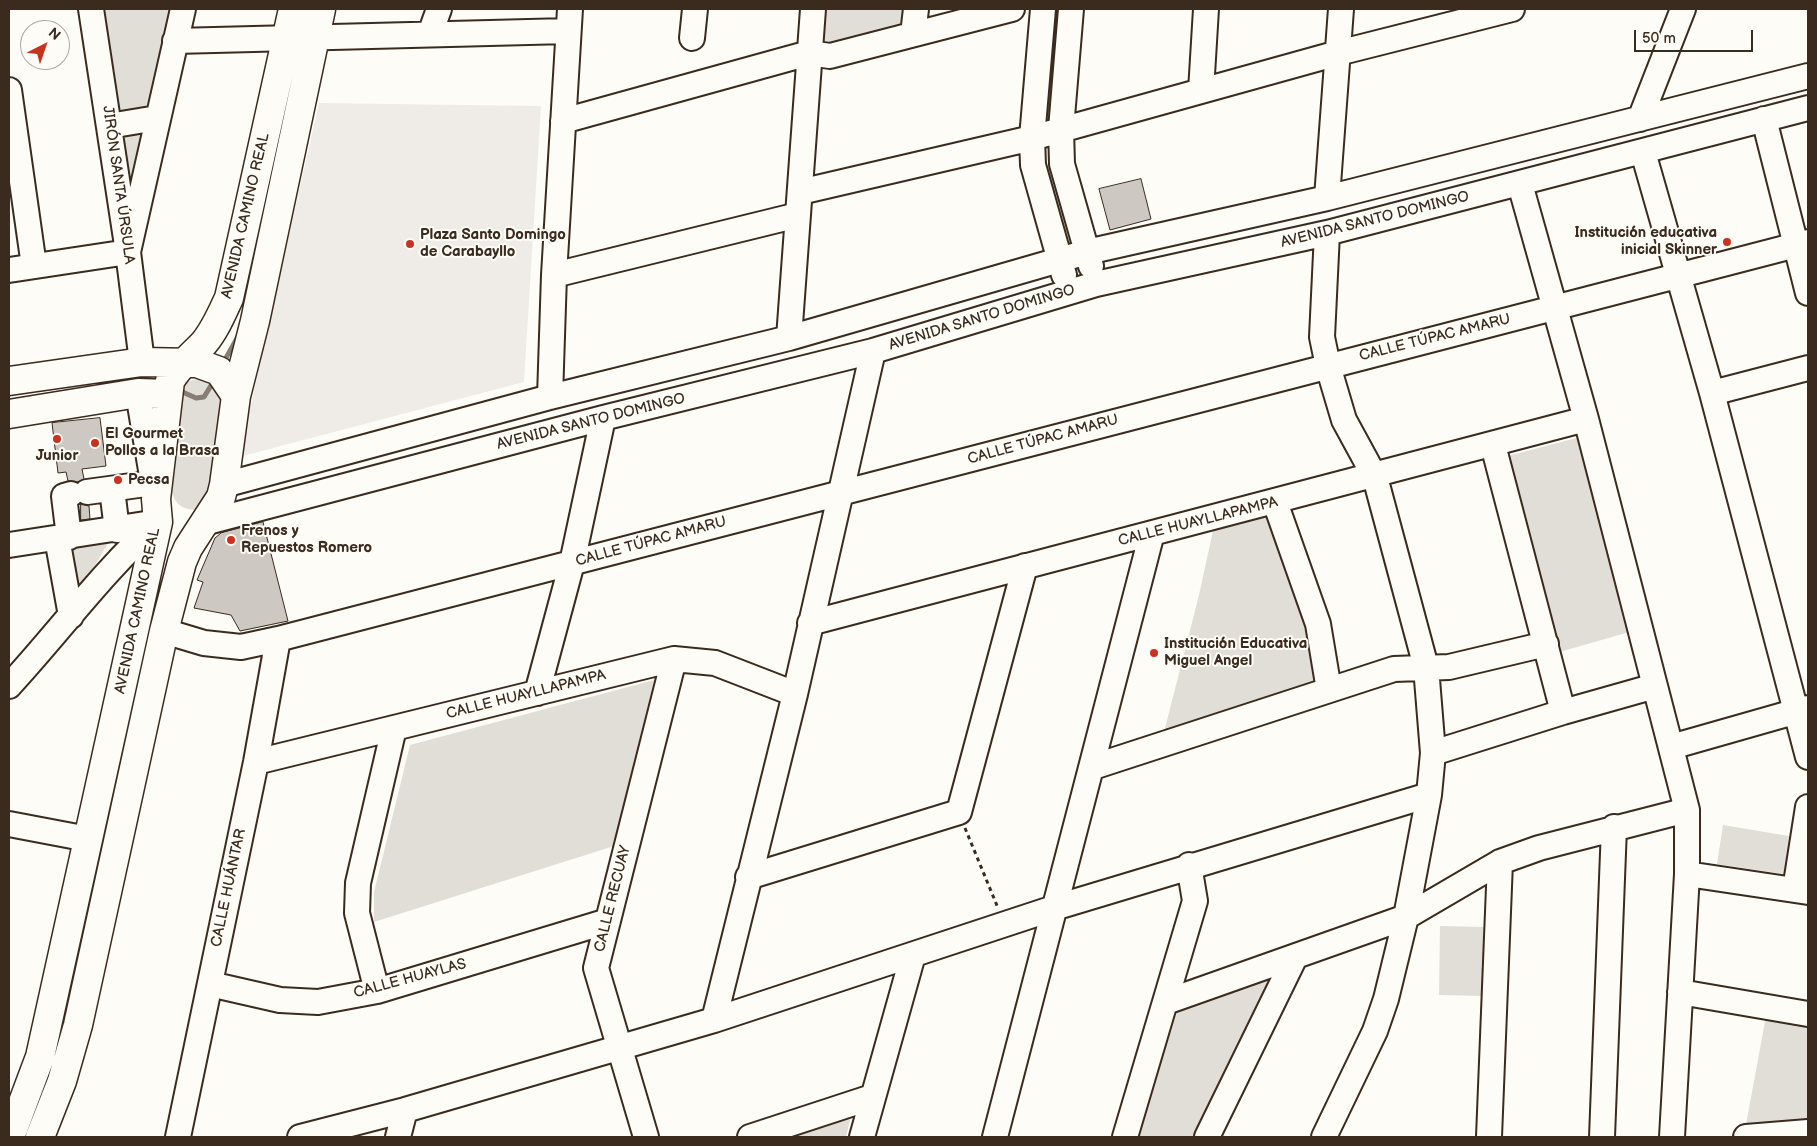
<!DOCTYPE html>
<meta charset="utf-8">
<style>
body{margin:0}
#map{position:relative;width:1817px;height:1146px;overflow:hidden;background:#fdfcf7;font-family:"Balsamiq Sans",sans-serif}
canvas{display:block}
.frame{position:absolute;inset:0;border:10px solid #3b2a1e;pointer-events:none}
.north{position:absolute;left:20px;top:20px;width:50px;height:50px;box-sizing:border-box;background:#fdfcf7;border:1px solid #afa8a0;border-radius:50%;rotate:41deg;font-size:14px;font-weight:700;line-height:20px;text-align:center;color:#3b2a1e}
.north::after{content:'';display:block;margin:auto;width:18px;height:22px;background:#c8321e;clip-path:polygon(50% 0,100% 100%,50% 72%,0 100%)}
.scale{position:absolute;left:1634px;top:30px;width:119px;height:22px;box-sizing:border-box;border:2px solid #3b2a1e;border-top:0;padding-left:6px;font-size:15px;line-height:18px;white-space:nowrap;color:#3b2a1e;-webkit-text-stroke:4px #fdfcf7;paint-order:stroke}
</style>
<div id="map">
<canvas width="1817" height="1146"></canvas>
<div class="frame"></div>
<div class="north">N</div>
<div class="scale">50 m</div>
</div>
<script>
const g = document.querySelector('canvas').getContext('2d');
g.lineJoin = 'round';
function fillPath(path, color) {
  g.fillStyle = color;
  g.fill(path, 'evenodd');
}
function stroke(path, color, width, dash) {
  g.strokeStyle = color;
  g.lineWidth = width;
  g.lineCap = dash ? 'butt' : 'round';
  g.setLineDash(dash || []);
  g.stroke(path);
}
function label(font, color, halo, rows, align = 'center') {
  g.font = font + ' "Balsamiq Sans",sans-serif';
  g.lineWidth = 4;
  g.setLineDash([]);
  g.textBaseline = 'middle';
  g.strokeStyle = halo;
  g.fillStyle = color;
  for (const [text, x, y, turn = 0] of rows) {
    g.save();
    g.translate(x, y);
    g.rotate((+turn || 0) * Math.PI / 180);
    g.textAlign = isNaN(turn) ? turn : align;
    if (halo) g.strokeText(text, 0, 0);
    g.fillText(text, 0, 0);
    g.restore();
  }
}
const built = new Path2D(`
 M 319,103 L 541,106 L 524,382 L 239,457 Z`);
const green = new Path2D(`
 M 97,9 L 173,9 L 130,213 Z
 M 822,9 L 909,9 L 907,30 L 819,46 Z
 M 199,378 C 210,382 218,386 220,399 L 213,490 L 197,510 C 184,510 175,505 172,492 L 179,393 L 187,382 Z
 M 1584,436 L 1633,631 L 1556,653 L 1500,458 Z
 M 1269,511 L 1312,626 L 1321,683 L 1163,736 L 1199,595 L 1214,526 Z
 M 110,540 L 78,594 L 69,545 Z
 M 654,680 L 614,846 L 374,922 L 374,892 L 410,745 Z
 M 1723,825 L 1789,836 L 1784,874 L 1717,864 Z
 M 1440,926 L 1484,927 L 1483,996 L 1439,995 Z
 M 1283,968 L 1201,1137 L 1130,1137 L 1171,1008 Z
 M 1766,1016 L 1808,1022 L 1808,1124 L 1745,1130 Z
 M 851,1116 L 846,1137 L 788,1137 Z`);
const stream = new Path2D(`
 M 222,365 L 240,333
 M 178,390 L 196,398 L 204,397 L 215,379`);
const building = new Path2D(`
 M 1141,179 L 1151,219 L 1110,230 L 1099,189 Z
 M 100,418 L 106,466 L 82,469 L 84,479 L 78,482 L 68,481 L 66,472 L 58,473 L 52,423 Z
 M 81,504 L 89,506 L 90,519 L 81,520 Z
 M 263,522 L 288,621 L 240,631 L 231,615 L 194,608 L 203,582 L 197,580 L 215,538 L 221,533 Z`);
const path = new Path2D(`
 M 965,828 L 998,908`);
const minor = new Path2D(`
 M 91,9 L 128,252 L 142,362
 M 1043,9 L 1032,138 L 1033,165 L 1064,275
 M 1071,9 L 1061,129 L 1062,164 L 1091,266
 M 430,34 L 439,9
 M 913,34 L 916,9
 M 692,38 L 695,9
 M 175,41 L 568,31
 M 9,90 L 34,266
 M 1201,91 L 1206,9
 M 1640,119 L 1683,9
 M 1764,119 L 1808,293
 M 563,121 L 809,53 L 830,56 L 1012,9
 M 109,126 L 157,118
 M 1643,152 L 1712,393 L 1808,757
 M 1520,184 L 1586,419 L 1687,810 L 1687,874 L 1672,1137
 M 800,192 L 1032,138 L 1338,53 L 1512,9
 M 1327,198 L 1341,9
 M 9,270 L 128,252 L 183,9
 M 554,275 L 798,215
 M 789,338 L 813,9
 M 138,393 L 153,482
 M 1712,393 L 1808,368
 M 550,397 L 554,275 L 570,9
 M 1493,445 L 1563,712
 M 224,485 L 550,397 L 789,338 L 1087,252 L 1327,198 L 1808,76
 M 112,489 L 117,530
 M 87,492 L 153,483
 M 1275,502 L 1318,624 L 1329,690
 M 204,523 L 603,418 L 873,351 L 1096,284 L 1327,233 L 1808,108
 M 69,537 L 64,496 L 71,494
 M 57,538 L 71,616
 M 9,545 L 158,522
 M 810,623 L 1586,419
 M 164,631 L 204,643 L 241,647 L 278,639 L 1808,242
 M 9,686 C 59,632 103,571 158,522
 M 537,693 L 572,563 L 603,418
 M 1671,747 L 1808,708
 M 1433,753 L 1563,712 L 1655,686
 M 256,762 L 674,659 L 715,663 L 795,694
 M 1093,767 L 1394,669 L 1449,667 L 1546,644
 M 9,824 L 88,839
 M 1687,874 L 1808,892
 M 748,877 L 959,812 L 1025,566
 M 1795,890 L 1808,807
 M 210,984 L 280,1000 L 318,1002 L 377,991 L 608,921
 M 377,991 L 357,913 L 358,883 L 394,728
 M 1680,992 L 1808,1014
 M 1166,1002 L 1406,917 L 1500,862 L 1539,848 L 1687,810
 M 714,1020 L 795,694 L 873,351
 M 178,1137 L 256,762 L 278,639
 M 300,1137 L 405,1110 L 714,1020 L 1057,907 L 1429,795
 M 398,1137 L 405,1110
 M 646,1137 L 596,968 L 674,659
 M 750,1137 L 872,1097
 M 862,1137 L 913,955
 M 995,1137 L 1152,533
 M 1125,1137 L 1195,901 L 1189,865
 M 1207,1137 L 1295,957
 M 1324,1137 L 1375,1031 L 1386,999 L 1406,917 L 1429,795 L 1433,753 L 1426,667 L 1375,477 L 1344,420 L 1328,366 L 1322,337 L 1327,233
 M 1489,1137 L 1500,862
 M 1602,1137 L 1614,827
 M 1746,1137 L 1808,1132`);
const major = new Path2D(`
 M 9,381 L 142,362 L 197,363 L 219,371 L 236,396
 M 9,414 L 138,393 L 168,394
 M 10,1137 L 40,1057 L 158,522 L 156,499 L 170,381 C 179,365 192,356 204,343 C 215,330 222,313 229,298 L 293,9
 M 40,1137 L 62,1081 L 78,1025 L 164,631 L 182,562 L 188,548 L 221,497 L 224,485 L 236,396 L 255,321 L 321,9`);
const markers = [
 [1727,242,5,"#c8321e"],
 [410,244,5,"#c8321e"],
 [57,439,5,"#c8321e"],
 [95,443,5,"#c8321e"],
 [118,480,5,"#c8321e"],
 [231,540,5,"#c8321e"],
 [1154,653,5,"#c8321e"]
];
const streetNames = [
 ["JIRÓN SANTA ÚRSULA",118,185,82],
 ["AVENIDA CAMINO REAL",246,216,-77],
 ["AVENIDA SANTO DOMINGO",1375,220,-14],
 ["AVENIDA SANTO DOMINGO",982,318,-17],
 ["CALLE TÚPAC AMARU",1435,338,-14],
 ["AVENIDA SANTO DOMINGO",591,422,-14],
 ["CALLE TÚPAC AMARU",1043,440,-15],
 ["CALLE HUAYLLAPAMPA",1198,522,-14],
 ["CALLE TÚPAC AMARU",651,542,-15],
 ["AVENIDA CAMINO REAL",138,611,-78],
 ["CALLE HUAYLLAPAMPA",526,695,-14],
 ["CALLE HUÁNTAR",229,888,-78],
 ["CALLE RECUAY",613,899,-76],
 ["CALLE HUAYLAS",410,979,-15]
];
const poiNames = [
 ["Institución educativa",1717,233,"right"],
 ["inicial Skinner",1717,250,"right"],
 ["Plaza Santo Domingo",420,235],
 ["de Carabayllo",420,252],
 ["El Gourmet",105,434],
 ["Pollos a la Brasa",105,451],
 ["Junior",57,456,"center"],
 ["Pecsa",128,480],
 ["Frenos y",241,531],
 ["Repuestos Romero",241,548],
 ["Institución Educativa",1164,644],
 ["Miguel Angel",1164,661]
];
fillPath(built, '#efece7');
fillPath(green, '#e1ded7');
stroke(stream, '#887d74', 5);
fillPath(building, '#cdc8c2');
stroke(building, '#3b2a1e', 1);
stroke(minor, '#3b2a1e', 28);
stroke(major, '#3b2a1e', 31);
stroke(path, '#3b2a1e', 3, [4, 4]);
stroke(minor, '#fdfcf7', 24);
stroke(major, '#fdfcf7', 28);
for (const [x, y, r, color] of markers) {
  const dot = new Path2D();
  dot.arc(x, y, r, 0, 2 * Math.PI);
  g.fillStyle = color;
  g.fill(dot);
  stroke(dot, '#fdfcf7', 2);
}
label('15px', '#3b2a1e', '#fdfcf7', streetNames);
label('bold 15px', '#3b2a1e', '#fdfcf7', poiNames, 'left');
</script>
